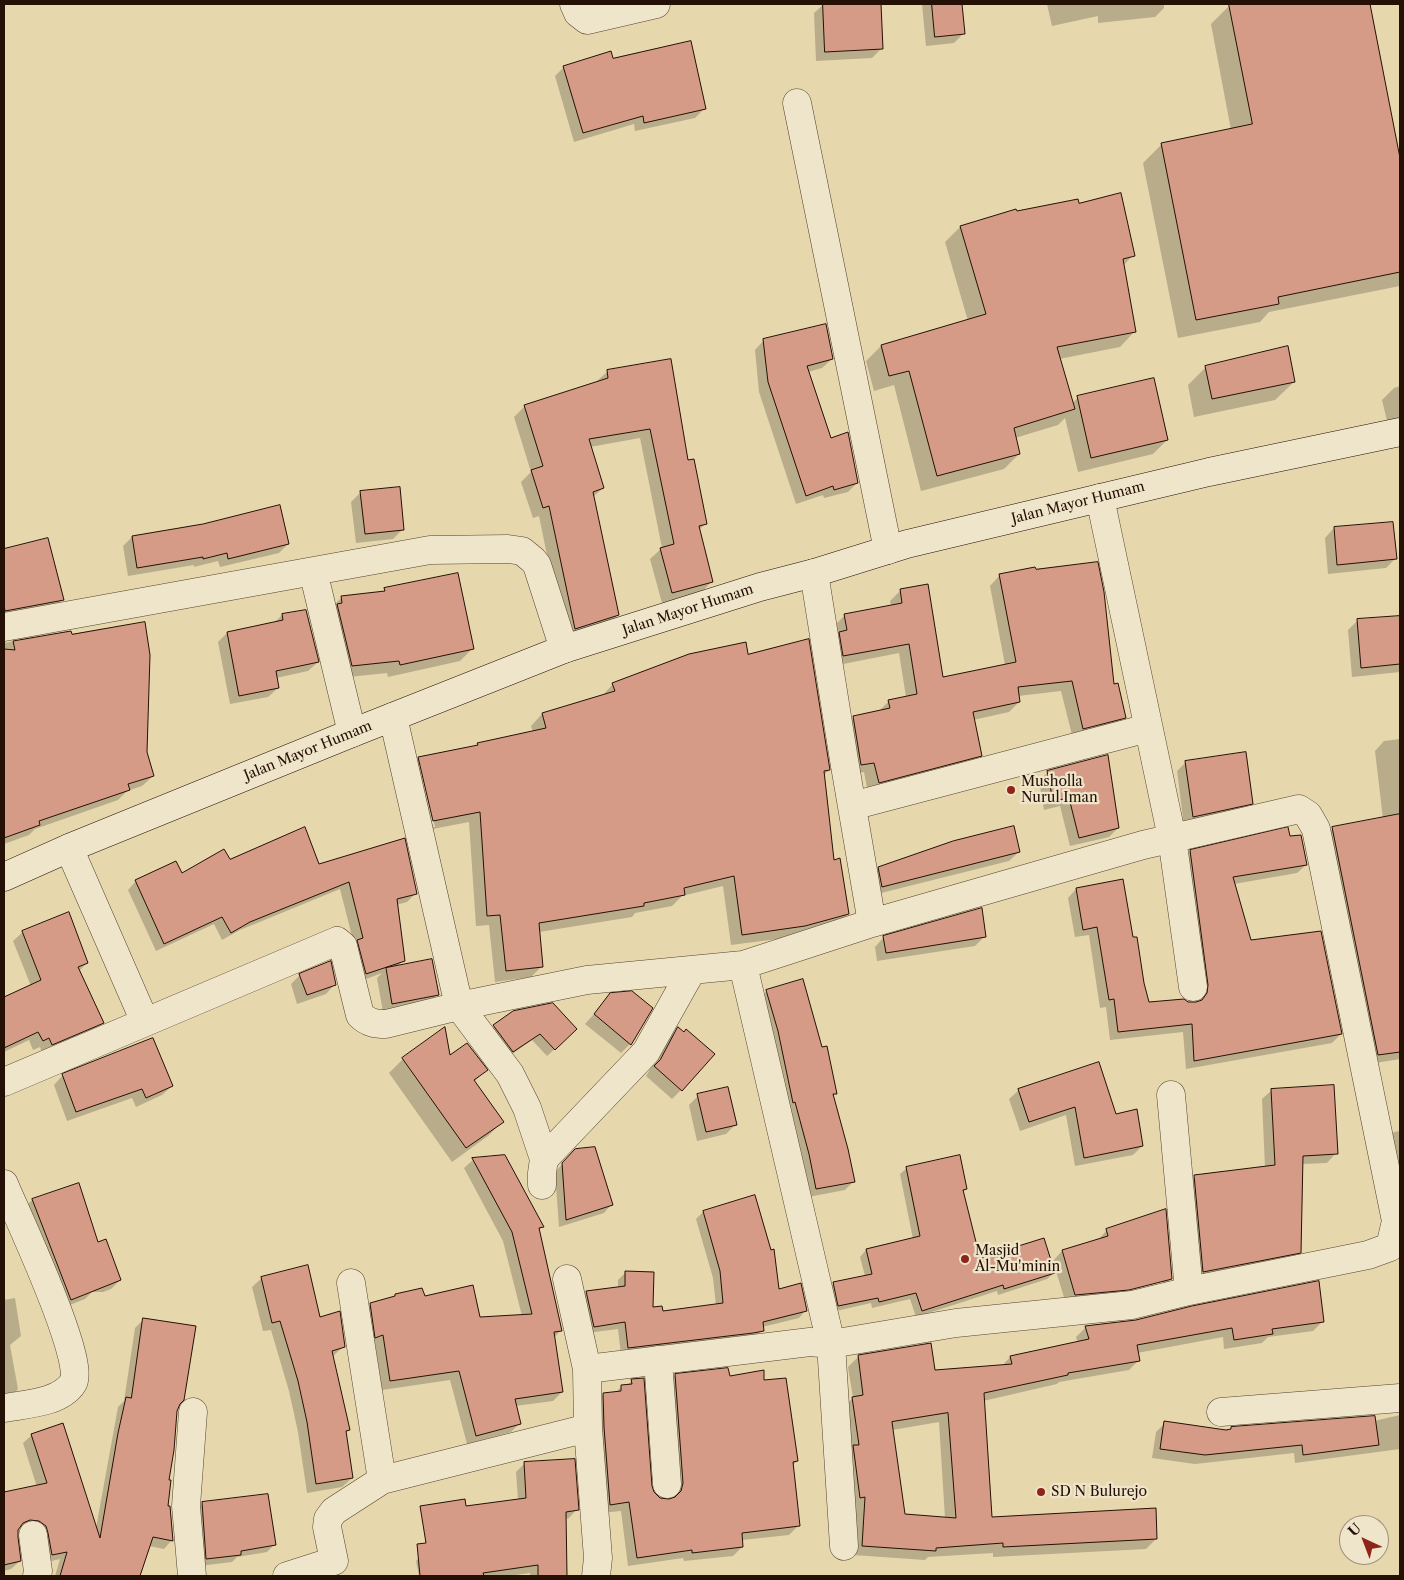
<!DOCTYPE html>
<style>
body{margin:0}
#map{position:relative;width:1404px;height:1580px;overflow:hidden;background:#e6d7ad;font-family:"Libre Caslon Text",serif}
canvas{display:block}
.frame{position:absolute;inset:0;border:5px solid #241005;pointer-events:none}
.north{position:absolute;left:1339px;top:1515px;width:50px;height:50px;box-sizing:border-box;background:#efe5ca;border:1px solid #9e907b;border-radius:50%;rotate:317deg;font-size:14px;font-weight:700;line-height:20px;text-align:center;color:#241005}
.north::after{content:'';display:block;margin:auto;width:18px;height:22px;background:#8f2418;clip-path:polygon(50% 0,100% 100%,50% 72%,0 100%)}
</style>
<div id="map">
<canvas width="1404" height="1580"></canvas>
<div class="frame"></div>
<div class="north">U</div>
</div>
<script>
const g = document.querySelector('canvas').getContext('2d');
g.lineJoin = 'round';
function fillPath(path, color) {
  g.fillStyle = color;
  g.fill(path, 'evenodd');
}
function stroke(path, color, width, dash) {
  g.strokeStyle = color;
  g.lineWidth = width;
  g.lineCap = dash ? 'butt' : 'round';
  g.setLineDash(dash || []);
  g.stroke(path);
}
function label(font, color, halo, rows, align = 'center') {
  g.font = font + ' "Libre Caslon Text",serif';
  g.lineWidth = 4.5;
  g.setLineDash([]);
  g.textBaseline = 'middle';
  g.strokeStyle = halo;
  g.fillStyle = color;
  for (const [text, x, y, turn = 0] of rows) {
    g.save();
    g.translate(x, y);
    g.rotate((+turn || 0) * Math.PI / 180);
    g.textAlign = isNaN(turn) ? turn : align;
    if (halo) g.strokeText(text, 0, 0);
    g.fillText(text, 0, 0);
    g.restore();
  }
}
const shadow = new Path2D(`
 M 824,4 L 879,4 L 881,49 L 872,58 L 816,61 L 814,13 Z
 M 922,4 L 961,4 L 963,34 L 954,43 L 926,46 Z
 M 1047,4 L 1164,4 L 1164,8 L 1155,17 L 1098,23 L 1098,16 L 1052,26 Z
 M 1240,4 L 1369,4 L 1400,164 L 1400,286 L 1269,312 L 1260,322 L 1178,338 L 1143,163 L 1162,144 L 1231,130 L 1211,24 L 1229,6 Z
 M 612,60 L 704,109 L 695,118 L 635,131 L 634,124 L 574,142 L 555,76 L 564,67 Z
 M 1078,204 L 1133,255 L 1123,266 L 1135,331 L 1120,347 L 1059,359 L 1072,403 L 1078,398 L 1167,440 L 1153,454 L 1078,472 L 1065,418 L 1058,425 L 1015,438 L 1019,454 L 1004,469 L 921,491 L 894,385 L 874,391 L 866,361 L 881,346 L 968,321 L 945,242 L 960,227 L 1016,213 Z
 M 764,340 L 832,359 L 822,368 L 808,372 L 830,439 L 857,483 L 848,492 L 824,498 L 823,495 L 796,504 L 759,392 L 755,350 Z
 M 1206,367 L 1294,382 L 1275,400 L 1194,417 L 1188,385 Z
 M 608,371 L 687,462 L 706,523 L 699,530 L 711,582 L 701,593 L 662,603 L 650,559 L 662,548 L 640,438 L 590,447 L 603,488 L 593,497 L 618,615 L 607,625 L 564,639 L 539,516 L 533,518 L 521,482 L 531,472 L 514,417 L 525,406 L 597,383 L 597,381 Z
 M 1400,386 L 1400,429 L 1389,429 L 1382,400 L 1394,388 Z
 M 361,492 L 402,530 L 393,539 L 356,543 L 351,502 Z
 M 203,525 L 288,544 L 279,553 L 220,567 L 218,561 L 194,567 L 194,565 L 128,576 L 123,546 L 132,537 Z
 M 1334,528 L 1395,559 L 1386,568 L 1328,574 L 1325,538 Z
 M 47,539 L 62,600 L 53,609 L 4,618 L 4,550 Z
 M 1000,575 L 1113,685 L 1125,717 L 1114,728 L 1073,739 L 1061,691 L 1018,696 L 1019,702 L 1009,712 L 973,720 L 981,755 L 970,766 L 868,793 L 864,772 L 850,775 L 843,728 L 853,718 L 878,712 L 889,701 L 906,697 L 899,653 L 833,666 L 834,626 L 845,615 L 891,606 L 890,601 L 901,590 L 942,678 L 1005,665 L 990,586 Z
 M 385,590 L 473,648 L 460,661 L 388,677 L 387,673 L 339,678 L 329,610 L 342,597 L 382,593 Z
 M 305,611 L 318,662 L 308,671 L 276,678 L 278,688 L 268,697 L 230,704 L 218,642 L 227,633 L 274,623 L 282,615 Z
 M 1400,617 L 1400,672 L 1352,677 L 1348,630 L 1357,621 Z
 M 70,632 L 146,752 L 153,776 L 142,786 L 127,791 L 118,800 L 35,829 L 29,835 L 4,844 L 4,643 Z
 M 747,655 L 829,770 L 823,776 L 832,861 L 848,914 L 837,925 L 793,937 L 731,945 L 723,886 L 682,896 L 672,906 L 635,913 L 632,917 L 539,932 L 542,966 L 531,977 L 495,982 L 489,925 L 476,926 L 469,822 L 422,831 L 408,769 L 419,758 L 475,747 L 478,744 L 533,732 L 531,726 L 542,714 L 602,696 L 613,684 ZM 419,765 L 421,765 L 435,827 L 433,827 Z
 M 1400,739 L 1400,1059 L 1369,1064 L 1323,838 L 1332,829 L 1383,819 L 1375,751 L 1384,741 Z
 M 1186,762 L 1251,803 L 1242,813 L 1184,826 L 1177,771 Z
 M 1048,772 L 1118,828 L 1109,837 L 1070,846 L 1060,806 L 1044,810 L 1039,781 Z
 M 1287,829 L 1289,837 L 1300,835 L 1306,865 L 1297,873 L 1234,884 L 1250,941 L 1341,1034 L 1332,1043 L 1186,1069 L 1183,1032 L 1110,1040 L 1106,1007 L 1100,1008 L 1089,935 L 1075,937 L 1068,898 L 1076,889 L 1132,939 L 1148,1004 L 1199,1002 L 1200,994 L 1182,860 L 1190,851 Z
 M 1019,852 L 1009,861 L 873,895 L 870,878 L 879,868 Z
 M 230,861 L 318,865 L 416,893 L 407,902 L 396,905 L 403,960 L 397,967 L 438,994 L 428,1004 L 383,1012 L 377,978 L 382,973 L 358,982 L 354,944 L 340,889 L 240,930 L 222,940 L 214,924 L 156,951 L 128,890 L 136,881 L 181,875 Z
 M 23,932 L 87,963 L 79,971 L 102,1023 L 93,1032 L 42,1053 L 40,1047 L 33,1050 L 29,1040 L 4,1052 L 4,999 L 31,986 L 13,941 Z
 M 985,936 L 975,946 L 877,961 L 875,947 L 884,937 Z
 M 300,975 L 335,984 L 326,994 L 297,1004 L 291,984 Z
 M 767,991 L 836,1093 L 832,1097 L 854,1181 L 845,1190 L 808,1197 L 759,1000 Z
 M 611,995 L 630,1044 L 621,1053 L 585,1024 Z
 M 514,1012 L 568,1037 L 547,1056 L 532,1040 L 505,1059 L 486,1033 L 494,1026 Z
 M 678,1029 L 681,1090 L 672,1099 L 646,1076 L 669,1038 Z
 M 449,1057 L 486,1070 L 474,1082 L 502,1122 L 488,1136 L 452,1162 L 389,1073 L 403,1059 Z
 M 63,1075 L 172,1086 L 162,1095 L 136,1107 L 132,1098 L 67,1121 L 54,1085 Z
 M 1019,1090 L 1115,1115 L 1142,1146 L 1133,1155 L 1075,1166 L 1066,1115 L 1020,1131 L 1009,1099 Z
 M 1272,1090 L 1336,1153 L 1327,1163 L 1301,1164 L 1300,1252 L 1290,1261 L 1194,1281 L 1185,1186 L 1195,1176 L 1265,1168 L 1262,1099 Z
 M 698,1096 L 735,1125 L 726,1134 L 697,1141 L 689,1105 Z
 M 1400,1131 L 1400,1215 L 1385,1141 L 1394,1132 Z
 M 576,1150 L 611,1205 L 604,1213 L 559,1227 L 555,1172 Z
 M 473,1160 L 542,1227 L 539,1230 L 561,1330 L 554,1338 L 562,1392 L 553,1401 L 515,1406 L 520,1423 L 511,1432 L 467,1444 L 450,1380 L 382,1390 L 375,1343 L 367,1346 L 361,1313 L 371,1304 L 392,1298 L 395,1295 L 424,1298 L 479,1318 L 522,1316 L 503,1241 L 464,1168 Z
 M 907,1168 L 966,1189 L 962,1193 L 979,1260 L 1054,1273 L 1047,1279 L 998,1295 L 997,1291 L 916,1317 L 910,1299 L 872,1308 L 871,1303 L 832,1312 L 827,1289 L 834,1283 L 865,1276 L 860,1257 L 866,1250 L 913,1239 L 900,1174 Z
 M 32,1200 L 98,1244 L 120,1280 L 111,1289 L 103,1292 L 92,1292 L 85,1299 L 62,1308 L 23,1209 Z
 M 703,1212 L 778,1291 L 806,1310 L 799,1318 L 762,1327 L 762,1330 L 755,1337 L 621,1355 L 618,1329 L 587,1333 L 579,1300 L 586,1292 L 618,1288 L 618,1280 L 626,1272 L 652,1309 L 662,1313 L 716,1306 L 713,1278 L 696,1219 Z
 M 1107,1230 L 1171,1279 L 1161,1288 L 1066,1304 L 1053,1261 L 1062,1251 L 1098,1240 ZM 1163,1280 L 1163,1283 L 1124,1292 L 1123,1290 Z
 M 262,1278 L 319,1318 L 344,1346 L 332,1357 L 349,1430 L 345,1433 L 352,1478 L 342,1487 L 307,1493 L 298,1432 L 289,1391 L 271,1330 L 263,1331 L 252,1287 Z
 M 15,1298 L 21,1336 L 10,1345 L 18,1389 L 9,1399 L 4,1400 L 4,1300 Z
 M 144,1319 L 179,1403 L 176,1411 L 167,1481 L 167,1507 L 172,1540 L 164,1549 L 149,1546 L 139,1576 L 55,1576 L 60,1559 L 43,1563 L 30,1528 L 21,1528 L 17,1529 L 20,1561 L 11,1569 L 4,1571 L 4,1493 L 37,1487 L 23,1443 L 32,1435 L 96,1528 L 118,1407 L 124,1401 L 135,1328 Z
 M 1323,1321 L 1313,1331 L 1268,1337 L 1262,1343 L 1224,1349 L 1223,1337 L 1137,1353 L 1139,1360 L 1129,1370 L 1059,1382 L 1057,1384 L 983,1401 L 991,1519 L 1156,1539 L 1146,1549 L 993,1557 L 993,1553 L 928,1557 L 925,1560 L 853,1555 L 856,1506 L 850,1507 L 842,1408 L 853,1398 L 848,1367 L 858,1357 L 934,1371 L 1002,1366 L 1010,1357 L 1078,1343 L 1076,1337 L 1086,1327 ZM 939,1422 L 945,1518 L 904,1515 L 892,1430 Z
 M 675,1375 L 729,1377 L 763,1382 L 797,1461 L 792,1466 L 798,1526 L 789,1535 L 742,1540 L 742,1547 L 733,1556 L 684,1561 L 683,1558 L 628,1566 L 621,1511 L 601,1513 L 595,1403 L 604,1394 L 615,1393 L 621,1387 L 626,1386 L 632,1381 L 650,1485 L 653,1494 L 660,1499 L 673,1499 L 674,1493 L 666,1384 Z
 M 1400,1415 L 1400,1449 L 1295,1463 L 1294,1453 L 1195,1464 L 1152,1458 L 1156,1432 L 1165,1423 L 1229,1431 L 1231,1428 L 1374,1421 Z
 M 525,1463 L 577,1509 L 569,1518 L 565,1519 L 565,1576 L 530,1576 L 530,1573 L 508,1576 L 419,1576 L 416,1561 L 465,1508 L 518,1500 L 516,1472 Z
 M 203,1503 L 275,1544 L 267,1552 L 237,1557 L 232,1562 L 199,1566 L 195,1511 Z`);
const building = new Path2D(`
 M 823,4 L 881,4 L 883,49 L 825,52 Z
 M 932,4 L 962,4 L 965,34 L 935,37 Z
 M 1229,4 L 1370,4 L 1400,158 L 1400,272 L 1278,297 L 1279,304 L 1196,320 L 1161,143 L 1252,124 Z
 M 691,41 L 706,109 L 644,123 L 643,116 L 583,133 L 563,66 L 611,51 L 613,58 Z
 M 1121,193 L 1135,256 L 1123,259 L 1136,332 L 1057,347 L 1075,409 L 1014,428 L 1020,454 L 937,476 L 909,371 L 889,376 L 881,345 L 986,314 L 960,226 L 1016,209 L 1017,211 L 1078,199 L 1079,203 Z
 M 826,324 L 833,359 L 807,366 L 831,438 L 848,432 L 858,483 L 834,490 L 833,486 L 806,496 L 768,382 L 763,339 Z
 M 1288,346 L 1295,382 L 1212,399 L 1205,366 Z
 M 671,359 L 688,460 L 694,459 L 707,524 L 699,526 L 713,582 L 672,593 L 660,548 L 674,544 L 650,429 L 589,439 L 604,488 L 593,492 L 619,615 L 575,629 L 549,506 L 543,508 L 531,470 L 543,466 L 524,405 L 608,378 L 607,370 Z
 M 1154,378 L 1168,440 L 1091,458 L 1077,396 Z
 M 400,487 L 404,530 L 365,534 L 360,491 Z
 M 280,505 L 289,544 L 228,559 L 227,553 L 203,559 L 203,557 L 137,568 L 132,536 L 203,524 Z
 M 1393,522 L 1397,559 L 1337,565 L 1334,527 Z
 M 48,538 L 64,600 L 5,611 L 4,605 L 4,549 Z
 M 1098,562 L 1104,592 L 1114,684 L 1118,683 L 1126,718 L 1083,729 L 1072,681 L 1018,687 L 1020,702 L 973,712 L 982,756 L 879,783 L 874,763 L 861,765 L 853,716 L 890,708 L 888,700 L 917,694 L 909,644 L 843,656 L 839,632 L 847,630 L 844,614 L 902,603 L 900,589 L 928,584 L 943,677 L 1016,662 L 999,574 L 1035,567 L 1036,569 Z
 M 458,573 L 474,649 L 400,665 L 399,661 L 352,666 L 337,604 L 342,603 L 341,596 L 385,591 L 384,588 Z
 M 306,610 L 319,662 L 276,671 L 279,688 L 239,696 L 227,632 L 283,620 L 282,614 Z
 M 1400,616 L 1400,664 L 1361,668 L 1357,619 Z
 M 145,622 L 150,655 L 147,752 L 154,776 L 128,784 L 130,790 L 39,821 L 40,825 L 4,838 L 4,649 L 15,650 L 13,641 L 71,631 L 72,634 Z
 M 809,639 L 830,770 L 824,771 L 834,860 L 840,858 L 849,914 L 805,926 L 742,935 L 734,876 L 684,888 L 685,895 L 644,903 L 644,906 L 539,923 L 543,967 L 506,971 L 500,915 L 487,916 L 480,812 L 433,821 L 418,757 L 478,745 L 477,743 L 546,728 L 542,713 L 615,691 L 612,683 L 689,654 L 746,642 L 748,654 Z
 M 1246,752 L 1253,804 L 1193,817 L 1185,761 Z
 M 1108,755 L 1119,828 L 1079,838 L 1069,798 L 1053,801 L 1047,771 Z
 M 1400,814 L 1400,1052 L 1378,1055 L 1332,827 Z
 M 1014,826 L 1020,852 L 882,887 L 878,867 L 953,841 Z
 M 305,827 L 319,864 L 405,838 L 417,894 L 397,899 L 405,961 L 366,974 L 357,940 L 363,938 L 349,882 L 250,922 L 231,933 L 222,917 L 164,944 L 135,880 L 176,861 L 182,873 L 224,849 L 230,859 Z
 M 1288,827 L 1290,836 L 1301,835 L 1307,865 L 1233,877 L 1251,940 L 1321,931 L 1342,1034 L 1194,1061 L 1192,1024 L 1118,1032 L 1114,999 L 1109,1000 L 1097,927 L 1083,930 L 1076,888 L 1123,879 L 1133,937 L 1137,937 L 1144,983 L 1149,1002 L 1184,999 L 1188,1002 L 1196,1002 L 1202,1000 L 1207,993 L 1208,985 L 1190,850 Z
 M 982,908 L 986,937 L 886,953 L 883,936 Z
 M 69,912 L 88,963 L 78,967 L 104,1023 L 52,1045 L 49,1038 L 43,1041 L 38,1032 L 4,1048 L 4,997 L 41,980 L 22,931 Z
 M 432,959 L 439,995 L 392,1004 L 386,968 Z
 M 331,961 L 336,985 L 307,995 L 299,974 Z
 M 803,979 L 822,1047 L 827,1046 L 837,1094 L 833,1094 L 848,1149 L 855,1182 L 816,1189 L 809,1154 L 795,1102 L 793,1103 L 778,1031 L 766,990 Z
 M 632,991 L 653,1008 L 631,1045 L 594,1014 L 610,993 Z
 M 553,1003 L 577,1029 L 555,1050 L 540,1034 L 513,1052 L 493,1025 L 513,1011 Z
 M 445,1027 L 450,1055 L 467,1043 L 488,1070 L 474,1080 L 504,1122 L 466,1148 L 402,1058 Z
 M 678,1027 L 684,1032 L 686,1029 L 715,1054 L 682,1091 L 654,1066 L 660,1060 Z
 M 153,1038 L 173,1086 L 146,1098 L 142,1089 L 76,1112 L 62,1074 Z
 M 1099,1062 L 1116,1114 L 1137,1109 L 1143,1146 L 1084,1158 L 1075,1107 L 1029,1122 L 1018,1089 Z
 M 1334,1085 L 1338,1154 L 1303,1156 L 1301,1253 L 1203,1272 L 1194,1175 L 1275,1165 L 1271,1089 Z
 M 728,1087 L 737,1125 L 706,1132 L 697,1094 Z
 M 595,1147 L 613,1205 L 566,1220 L 562,1163 L 575,1149 Z
 M 505,1155 L 544,1227 L 539,1228 L 562,1331 L 554,1332 L 563,1392 L 515,1399 L 521,1424 L 476,1436 L 459,1371 L 390,1381 L 383,1335 L 375,1338 L 370,1303 L 395,1296 L 395,1294 L 422,1288 L 425,1296 L 473,1285 L 480,1317 L 532,1314 L 512,1232 L 472,1158 Z
 M 960,1155 L 967,1189 L 963,1190 L 980,1258 L 1044,1238 L 1055,1273 L 1004,1289 L 1003,1285 L 922,1311 L 916,1293 L 879,1302 L 878,1298 L 838,1306 L 833,1282 L 872,1274 L 866,1249 L 920,1236 L 906,1167 Z
 M 79,1183 L 98,1242 L 106,1239 L 121,1280 L 71,1300 L 32,1199 Z
 M 755,1195 L 771,1250 L 774,1249 L 779,1289 L 801,1283 L 807,1311 L 763,1322 L 764,1331 L 753,1333 L 628,1348 L 625,1322 L 594,1327 L 586,1291 L 625,1286 L 625,1271 L 654,1272 L 653,1307 L 662,1306 L 663,1311 L 723,1303 L 720,1271 L 703,1211 Z
 M 1166,1209 L 1172,1279 L 1129,1290 L 1075,1295 L 1062,1250 L 1108,1236 L 1106,1229 Z
 M 308,1265 L 320,1317 L 340,1311 L 345,1347 L 332,1351 L 350,1430 L 346,1431 L 353,1478 L 316,1484 L 307,1422 L 298,1381 L 280,1321 L 272,1323 L 261,1277 Z
 M 1319,1281 L 1324,1322 L 1272,1329 L 1273,1334 L 1234,1340 L 1232,1328 L 1137,1345 L 1140,1361 L 1068,1373 L 1068,1375 L 984,1393 L 992,1517 L 1156,1508 L 1157,1539 L 1003,1547 L 1003,1543 L 936,1548 L 936,1551 L 862,1546 L 865,1497 L 860,1498 L 853,1445 L 859,1445 L 852,1397 L 863,1395 L 858,1355 L 931,1343 L 935,1370 L 1012,1364 L 1010,1356 L 1089,1339 L 1085,1326 L 1136,1320 L 1192,1306 ZM 948,1413 L 956,1518 L 905,1514 L 892,1422 Z
 M 143,1318 L 196,1326 L 184,1400 L 180,1404 L 177,1411 L 174,1450 L 169,1480 L 171,1480 L 168,1506 L 170,1506 L 173,1541 L 153,1537 L 140,1576 L 60,1576 L 67,1552 L 52,1555 L 48,1533 L 46,1526 L 39,1521 L 30,1520 L 23,1523 L 18,1530 L 18,1537 L 21,1561 L 4,1565 L 4,1492 L 47,1483 L 31,1434 L 63,1423 L 100,1538 L 118,1433 L 126,1397 L 131,1398 Z
 M 728,1368 L 730,1376 L 764,1370 L 764,1380 L 786,1378 L 798,1461 L 793,1462 L 800,1526 L 742,1533 L 743,1547 L 692,1553 L 692,1550 L 637,1558 L 629,1502 L 610,1505 L 604,1427 L 603,1393 L 621,1391 L 621,1385 L 632,1384 L 631,1379 L 644,1378 L 652,1486 L 654,1492 L 660,1498 L 669,1499 L 675,1497 L 681,1491 L 683,1483 L 675,1374 Z
 M 1375,1416 L 1379,1445 L 1303,1455 L 1302,1445 L 1205,1455 L 1160,1449 L 1164,1421 L 1226,1430 L 1231,1429 L 1231,1427 Z
 M 575,1459 L 579,1510 L 566,1512 L 567,1576 L 538,1576 L 538,1565 L 483,1573 L 484,1576 L 420,1576 L 417,1544 L 426,1543 L 420,1506 L 465,1499 L 466,1506 L 526,1498 L 524,1462 Z
 M 268,1494 L 276,1545 L 241,1551 L 241,1555 L 206,1559 L 202,1502 Z`);
const street = new Path2D(`
 M 574,4 L 578,13 L 587,20 L 656,4
 M 797,103 L 888,550
 M 1100,498 L 1172,838 L 1193,987
 M 313,571 L 352,733
 M 814,573 L 844,760 L 872,923
 M 4,627 L 430,550 L 508,549 L 522,551 L 533,560 L 537,565 L 564,649
 M 393,717 L 459,1006 L 510,1074 L 527,1108 L 544,1159 L 542,1173 L 542,1185
 M 852,806 L 1148,728
 M 69,848 L 145,1022
 M 743,965 L 831,1344 L 844,1546
 M 4,1082 L 337,941 L 343,946 L 360,1015 C 368,1023 376,1024 386,1024 L 459,1006 L 587,980 L 743,965 L 872,923 L 1143,845 L 1299,809 L 1308,815 L 1316,829 L 1396,1221 L 1390,1247 L 1368,1255 L 1189,1291 L 1132,1305 L 956,1323 L 831,1344 L 810,1342 L 587,1369 L 588,1428 L 382,1480 L 334,1511 L 328,1519 L 327,1527 L 334,1561 L 287,1576
 M 1171,1095 L 1189,1291
 M 544,1159 L 646,1052 L 692,970
 M 4,1184 C 16,1213 87,1363 73,1383 C 60,1403 26,1404 4,1408
 M 567,1279 L 587,1369
 M 351,1283 L 382,1480
 M 658,1360 L 667,1484
 M 1221,1412 L 1400,1398
 M 588,1428 L 598,1558 L 596,1576
 M 33,1535 L 38,1571 L 37,1576
 M 192,1576 L 186,1506 L 193,1412`);
const secondary = new Path2D(`
 M 4,877 L 69,848 L 352,733 L 564,649 L 760,587 L 814,573 L 907,544 L 1209,472 L 1400,432`);
const markers = [
 [1011,790,5,"#8f2418"],
 [965,1259,5,"#8f2418"],
 [1041,1492,5,"#8f2418"]
];
const streetNames = [
 ["Jalan Mayor Humam",1078,503,-14],
 ["Jalan Mayor Humam",688,610,-18],
 ["Jalan Mayor Humam",308,751,-22]
];
const poiNames = [
 ["Musholla",1021,782],
 ["Nurul Iman",1021,798],
 ["Masjid",975,1251],
 ["Al-Mu'minin",975,1267],
 ["SD N Bulurejo",1051,1492]
];
fillPath(shadow, '#0003');
fillPath(building, '#d69b87');
stroke(building, '#241005', 1);
stroke(street, '#54422f', 29);
stroke(secondary, '#241005', 29);
stroke(street, '#efe5ca', 28);
stroke(secondary, '#efe5ca', 28);
for (const [x, y, r, color] of markers) {
  const dot = new Path2D();
  dot.arc(x, y, r, 0, 2 * Math.PI);
  g.fillStyle = color;
  g.fill(dot);
  stroke(dot, '#efe5ca', 2);
}
label('14px', '#241005', '#efe5ca', streetNames);
label('14px', '#241005', '#efe5ca', poiNames, 'left');
</script>
